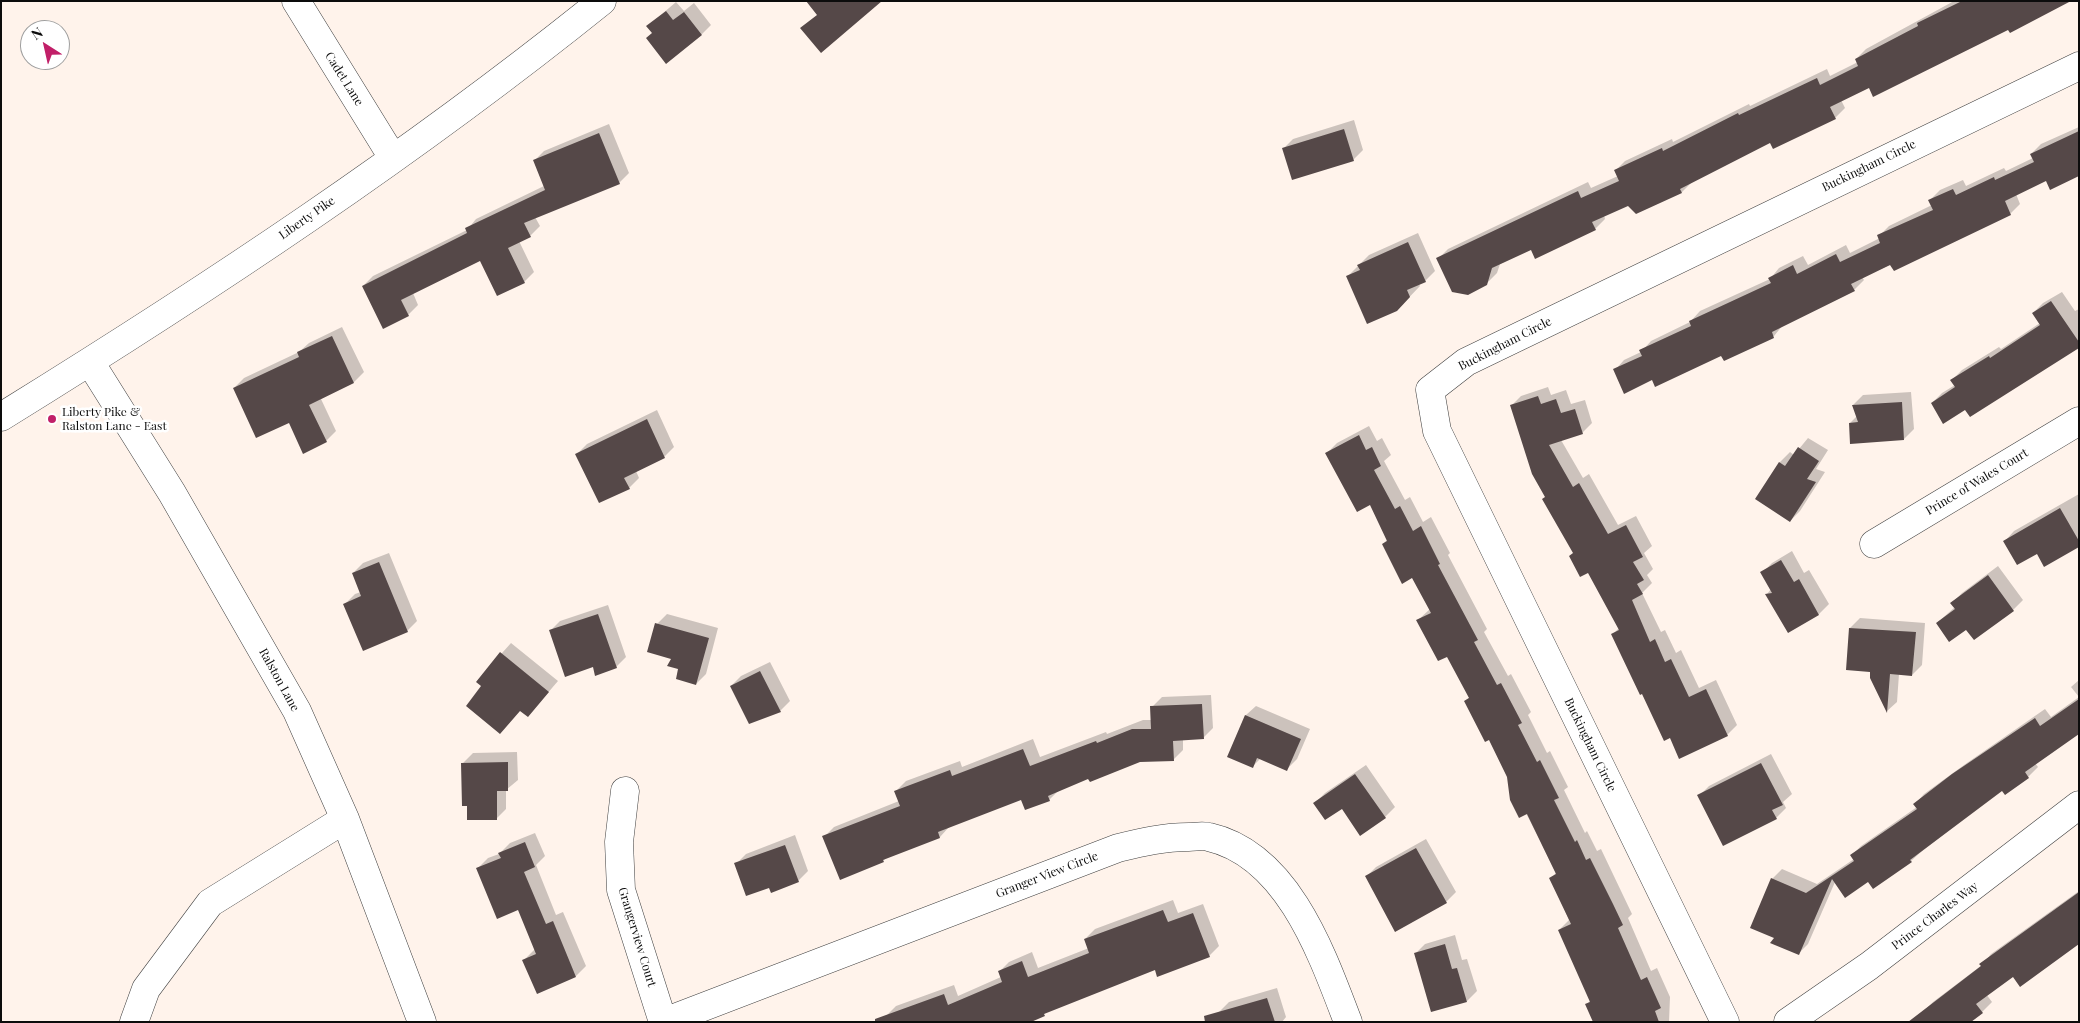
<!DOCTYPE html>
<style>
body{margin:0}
#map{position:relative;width:2080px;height:1023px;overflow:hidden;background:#fff3eb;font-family:"Playfair Display",serif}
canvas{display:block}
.frame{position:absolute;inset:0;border:2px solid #0c0c0c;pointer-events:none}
.north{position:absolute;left:20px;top:20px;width:50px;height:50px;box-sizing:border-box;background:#fff;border:1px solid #9e9e9e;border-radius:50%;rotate:325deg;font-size:14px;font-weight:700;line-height:20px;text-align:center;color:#0c0c0c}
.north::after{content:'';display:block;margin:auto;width:18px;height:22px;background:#c11f68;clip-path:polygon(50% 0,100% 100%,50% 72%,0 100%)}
</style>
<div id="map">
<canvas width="2080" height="1023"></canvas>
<div class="frame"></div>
<div class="north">N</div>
</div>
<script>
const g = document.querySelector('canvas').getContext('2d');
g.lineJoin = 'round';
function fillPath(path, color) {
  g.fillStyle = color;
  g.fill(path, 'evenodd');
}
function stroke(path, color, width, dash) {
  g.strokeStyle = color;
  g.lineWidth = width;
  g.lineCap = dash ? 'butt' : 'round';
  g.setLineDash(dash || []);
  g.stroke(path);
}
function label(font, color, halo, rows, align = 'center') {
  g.font = font + ' "Playfair Display",serif';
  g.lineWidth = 5;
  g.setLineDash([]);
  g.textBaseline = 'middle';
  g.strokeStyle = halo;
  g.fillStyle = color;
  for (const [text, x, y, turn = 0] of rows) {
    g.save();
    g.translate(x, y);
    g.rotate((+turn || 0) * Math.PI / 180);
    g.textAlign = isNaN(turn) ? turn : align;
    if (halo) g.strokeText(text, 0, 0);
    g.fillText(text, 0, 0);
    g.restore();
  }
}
const shadow = new Path2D(`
 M 1954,1 L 2070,1 L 1869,86 L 1841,100 L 1845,108 L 1835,118 L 1770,141 L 1692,182 L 1682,192 L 1628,204 L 1604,215 L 1605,219 L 1595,229 L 1532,248 L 1500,264 L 1497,273 L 1486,284 L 1438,259 L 1448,249 L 1588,182 L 1591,188 L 1618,176 L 1615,171 L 1625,161 L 1672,139 L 1673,142 L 1749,104 L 1750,106 L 1827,69 L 1830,76 L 1858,62 L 1856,59 L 1866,49 Z
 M 676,2 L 684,11 L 694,3 L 711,25 L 702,34 L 653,32 L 648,26 Z
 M 1354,120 L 1363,150 L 1353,160 L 1283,149 L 1293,139 Z
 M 609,124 L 629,173 L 619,183 L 535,217 L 540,226 L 530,236 L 519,241 L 534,272 L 524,282 L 481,259 L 413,293 L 418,305 L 408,315 L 384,327 L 363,286 L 373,276 L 467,230 L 476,219 L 544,186 L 534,161 L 544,151 Z
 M 2079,127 L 2079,175 L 2046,180 L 2016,194 L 2020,204 L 2010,214 L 1862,277 L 1864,280 L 1854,290 L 1783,325 L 1774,336 L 1724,359 L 1722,354 L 1652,379 L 1615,370 L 1624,360 L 1641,352 L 1651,341 L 1690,322 L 1700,311 L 1770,279 L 1779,268 L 1803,256 L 1808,265 L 1846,245 L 1850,253 L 1880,238 L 1879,236 L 1889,226 L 1932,205 L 1930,200 L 1940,190 L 1963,180 L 1966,186 L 2004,168 L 2006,171 L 2033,158 L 2031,154 L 2041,144 Z
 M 1418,233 L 1435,271 L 1425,281 L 1419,284 L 1420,286 L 1397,310 L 1348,276 L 1369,255 Z
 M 2062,292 L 2075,311 L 2079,309 L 2079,347 L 1966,408 L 1932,403 L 1942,393 L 1955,385 L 1952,380 L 1962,370 L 1999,347 L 2001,349 L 2040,323 L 2033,313 L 2043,303 Z
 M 342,327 L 364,372 L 354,382 L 321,399 L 336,431 L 326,441 L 234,388 L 244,378 L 299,352 L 309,343 Z
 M 1548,387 L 1551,395 L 1566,390 L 1571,404 L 1585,400 L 1592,423 L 1582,433 L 1561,440 L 1583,478 L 1589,474 L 1618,525 L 1636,516 L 1652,546 L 1644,553 L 1653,569 L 1647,575 L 1652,583 L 1642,593 L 1661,632 L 1665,630 L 1676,653 L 1681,650 L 1699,688 L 1716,680 L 1737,725 L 1727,735 L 1670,736 L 1613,634 L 1619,628 L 1589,571 L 1574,552 L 1546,497 L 1511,406 L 1521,396 Z
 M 1911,392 L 1914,429 L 1904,439 L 1850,423 L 1857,416 L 1853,405 L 1863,395 Z
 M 657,410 L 674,447 L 664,457 L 636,471 L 639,478 L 629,488 L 577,454 L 587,444 Z
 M 1369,426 L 1377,441 L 1382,438 L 1391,455 L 1384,461 L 1405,500 L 1410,497 L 1423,522 L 1431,517 L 1450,553 L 1448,555 L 1487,629 L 1484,632 L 1508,676 L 1511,674 L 1531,712 L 1528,715 L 1547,753 L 1550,751 L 1568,787 L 1564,790 L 1585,833 L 1587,831 L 1597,851 L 1601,849 L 1632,914 L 1628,918 L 1651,971 L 1657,968 L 1670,997 L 1669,1022 L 1603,1022 L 1587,1004 L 1591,1000 L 1559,930 L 1569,920 L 1551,878 L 1556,873 L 1489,739 L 1465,701 L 1470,697 L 1447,655 L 1417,621 L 1430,609 L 1413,577 L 1383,544 L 1388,539 L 1370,503 L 1327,453 L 1337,443 Z
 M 1808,438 L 1828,450 L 1816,469 L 1825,472 L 1800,511 L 1790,521 L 1756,499 L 1780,462 L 1790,452 L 1794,455 Z
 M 2079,494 L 2079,546 L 2005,541 L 2014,531 Z
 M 1792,551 L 1804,573 L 1809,570 L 1829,604 L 1819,614 L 1788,632 L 1767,594 L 1771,589 L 1762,573 L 1772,563 Z
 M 389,553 L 417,621 L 407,631 L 345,604 L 355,594 L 361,592 L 353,573 L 363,563 Z
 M 1998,566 L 2023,600 L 2013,610 L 1966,628 L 1937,623 L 1955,607 L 1952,603 L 1962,593 Z
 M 608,605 L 626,657 L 616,667 L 593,666 L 550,631 L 560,621 Z
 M 667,614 L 718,628 L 706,674 L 696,684 L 680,668 L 657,624 Z
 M 1860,618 L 1925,623 L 1922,665 L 1912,675 L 1899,674 L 1897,702 L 1887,711 L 1871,678 L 1872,670 L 1850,628 Z
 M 511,643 L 558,681 L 528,716 L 477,681 Z
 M 770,662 L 790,701 L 780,711 L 731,686 L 741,676 Z
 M 2079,680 L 2079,728 L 2035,763 L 2038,767 L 2028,777 L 2005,793 L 2002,789 L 1921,852 L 1911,861 L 1869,881 L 1835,882 L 1808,944 L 1798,954 L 1776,938 L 1772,879 L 1782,869 L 1817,884 L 1854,859 L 1851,856 L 1861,846 L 1917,807 L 1915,804 L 1924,794 L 1964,765 L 2045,709 L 2051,717 L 2079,697 L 2071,687 Z
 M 1211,695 L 1213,728 L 1203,738 L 1183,739 L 1183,750 L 1173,760 L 1140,761 L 1088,778 L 1059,790 L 1049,800 L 1022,798 L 949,827 L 940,837 L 887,857 L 883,861 L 824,837 L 834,827 L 899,801 L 896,791 L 906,781 L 960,761 L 962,767 L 1033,739 L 1040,757 L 1106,732 L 1107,734 L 1143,720 L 1152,720 L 1152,707 L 1162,697 Z
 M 1256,706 L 1310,729 L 1297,759 L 1287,769 L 1261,758 L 1252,767 L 1229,757 L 1246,715 Z
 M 517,752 L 518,780 L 506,790 L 506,809 L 496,819 L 463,763 L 473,753 Z
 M 1771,754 L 1792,794 L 1783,802 L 1786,808 L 1776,818 L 1699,796 L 1709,786 Z
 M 1366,765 L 1395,807 L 1385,817 L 1315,803 L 1325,793 Z
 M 535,833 L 545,856 L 536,865 L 556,915 L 563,912 L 586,966 L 576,976 L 524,960 L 535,949 L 519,909 L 478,868 L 488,858 L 499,854 L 510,843 Z
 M 795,835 L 808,871 L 798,881 L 770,886 L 736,864 L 746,854 Z
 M 1426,839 L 1456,892 L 1446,902 L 1366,877 L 1376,867 Z
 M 2079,891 L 2079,942 L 2013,975 L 1986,994 L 1992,1002 L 1982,1012 L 1923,1012 L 1933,1002 L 1982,965 L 1991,954 Z
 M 1173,900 L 1178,913 L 1203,904 L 1219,946 L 1209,956 L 1155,968 L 1048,1011 L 1044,1014 L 1028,1022 L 886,1016 L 896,1006 L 954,985 L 958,996 L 1001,977 L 999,972 L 1009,962 L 1032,952 L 1038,968 L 1089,948 L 1085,939 L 1095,929 Z
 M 1455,935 L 1462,960 L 1467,959 L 1477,991 L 1467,1001 L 1415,954 L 1425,944 Z
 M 1277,988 L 1286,1017 L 1282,1022 L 1222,1022 L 1219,1012 L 1229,1002 Z`);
const building = new Path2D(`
 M 806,1 L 882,1 L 821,53 L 800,28 L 817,15 Z
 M 1962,1 L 2071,1 L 2010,33 L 2008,30 L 1873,97 L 1869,88 L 1830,107 L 1836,119 L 1773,149 L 1770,143 L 1680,189 L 1682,193 L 1636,214 L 1628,206 L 1592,222 L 1596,230 L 1535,259 L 1531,250 L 1492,268 L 1487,285 L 1468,295 L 1452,292 L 1436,258 L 1578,191 L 1581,198 L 1619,181 L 1614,170 L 1662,148 L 1663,151 L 1738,113 L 1739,115 L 1817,78 L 1820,85 L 1858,66 L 1855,59 L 1918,26 L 1917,23 Z
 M 666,11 L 673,20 L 684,12 L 702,35 L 666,64 L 646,38 L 652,33 L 646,26 Z
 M 1344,129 L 1354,161 L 1292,180 L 1282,148 Z
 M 2079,131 L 2079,176 L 2050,190 L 2046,181 L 2005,201 L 2011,215 L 1894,271 L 1890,265 L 1851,284 L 1855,291 L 1772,332 L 1774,338 L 1724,361 L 1721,356 L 1655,387 L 1652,380 L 1624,394 L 1613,369 L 1642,356 L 1639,350 L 1691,326 L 1689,321 L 1771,283 L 1768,278 L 1793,265 L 1797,274 L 1836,254 L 1840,262 L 1880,243 L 1877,235 L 1933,210 L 1928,200 L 1953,189 L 1956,195 L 1994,177 L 1995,180 L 2034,162 L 2030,154 Z
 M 599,133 L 620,184 L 524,223 L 531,237 L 508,248 L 525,283 L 497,296 L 480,261 L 401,300 L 409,316 L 383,329 L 362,286 L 467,233 L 465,228 L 545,190 L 533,160 Z
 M 1408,242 L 1426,282 L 1407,290 L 1410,297 L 1397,311 L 1367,324 L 1346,276 L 1360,270 L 1357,265 Z
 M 2051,301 L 2079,342 L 2079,348 L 1970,417 L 1965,410 L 1943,424 L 1931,403 L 1955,387 L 1950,380 L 1989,356 L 1990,358 L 2040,325 L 2032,313 Z
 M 332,336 L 354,383 L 309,405 L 327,442 L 303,454 L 289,423 L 256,438 L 233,388 L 299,357 L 297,352 Z
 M 1538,396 L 1541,404 L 1556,399 L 1561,413 L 1575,409 L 1583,434 L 1549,445 L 1573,487 L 1579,483 L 1608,534 L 1626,525 L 1643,557 L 1633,562 L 1644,580 L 1637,584 L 1643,594 L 1632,600 L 1650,642 L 1655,639 L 1665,662 L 1671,659 L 1689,697 L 1706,689 L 1728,736 L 1679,759 L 1670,738 L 1664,741 L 1642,694 L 1640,695 L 1611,634 L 1619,630 L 1588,573 L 1580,577 L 1569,556 L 1573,553 L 1542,499 L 1545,497 L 1532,474 L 1510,405 Z
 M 1902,402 L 1904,440 L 1850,444 L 1849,423 L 1858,422 L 1852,405 Z
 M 647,419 L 665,458 L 624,478 L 630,489 L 599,503 L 575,454 Z
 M 1359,435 L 1366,450 L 1372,447 L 1381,466 L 1374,470 L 1395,509 L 1400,506 L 1413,531 L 1421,526 L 1440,564 L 1438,565 L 1478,640 L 1474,642 L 1497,685 L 1501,683 L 1522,723 L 1518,725 L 1537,762 L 1540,760 L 1559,798 L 1554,800 L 1575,842 L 1577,840 L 1586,860 L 1590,858 L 1613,904 L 1623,925 L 1618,928 L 1641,980 L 1647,977 L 1661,1008 L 1655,1011 L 1659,1022 L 1593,1022 L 1585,1004 L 1590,1002 L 1558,930 L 1571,924 L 1549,878 L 1556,874 L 1527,814 L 1519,818 L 1510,800 L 1507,777 L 1489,740 L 1485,742 L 1464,701 L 1469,698 L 1447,657 L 1438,661 L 1416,620 L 1431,613 L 1412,578 L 1402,584 L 1382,544 L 1387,541 L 1370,505 L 1357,512 L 1325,453 Z
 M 1798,447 L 1819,461 L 1807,479 L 1816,482 L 1790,522 L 1755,499 L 1779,462 L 1785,466 Z
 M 2060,508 L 2079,541 L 2079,547 L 2044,567 L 2037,554 L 2017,565 L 2003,541 Z
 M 1781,560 L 1794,582 L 1799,579 L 1819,615 L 1788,633 L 1765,594 L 1772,593 L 1760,572 Z
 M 379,562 L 408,632 L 363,651 L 343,604 L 361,596 L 352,573 Z
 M 1988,575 L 2014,611 L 1974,640 L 1966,630 L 1949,642 L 1936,623 L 1955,609 L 1950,603 Z
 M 598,614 L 617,668 L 595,676 L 593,667 L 565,677 L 549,630 Z
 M 655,623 L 709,638 L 696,685 L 676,679 L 678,669 L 667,666 L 671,659 L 647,652 Z
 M 1849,628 L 1916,632 L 1912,676 L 1890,674 L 1887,713 L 1870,678 L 1870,672 L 1846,670 Z
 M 500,652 L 549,692 L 528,717 L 520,711 L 500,734 L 466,706 L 481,686 L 476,682 Z
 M 760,671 L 781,712 L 749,724 L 730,686 Z
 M 2079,699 L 2079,734 L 2025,772 L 2029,778 L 2005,795 L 2002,791 L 1910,860 L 1912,862 L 1873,889 L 1868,882 L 1845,898 L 1832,879 L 1799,955 L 1770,943 L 1774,938 L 1750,928 L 1771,878 L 1806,893 L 1854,861 L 1850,855 L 1917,809 L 1913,804 L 1952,774 L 2035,718 L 2040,726 Z
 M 1202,704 L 1204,739 L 1173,741 L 1174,761 L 1140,762 L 1090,782 L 1088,779 L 1048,796 L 1050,801 L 1025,810 L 1021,800 L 938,832 L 940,838 L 883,860 L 884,862 L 840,880 L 822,836 L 900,806 L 894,791 L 950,770 L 952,776 L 1023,749 L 1030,766 L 1096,741 L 1097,743 L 1132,729 L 1151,729 L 1150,706 Z
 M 1245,715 L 1301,739 L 1287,771 L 1257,758 L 1253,768 L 1227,757 Z
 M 508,762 L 508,791 L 497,791 L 497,820 L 467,820 L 467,806 L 462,806 L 461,763 Z
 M 1761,763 L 1783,805 L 1772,810 L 1777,819 L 1723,846 L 1697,795 Z
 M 1355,774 L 1386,818 L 1360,836 L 1342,809 L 1325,820 L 1313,803 Z
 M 525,842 L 535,867 L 524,872 L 546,924 L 553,921 L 576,977 L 537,994 L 522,960 L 536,954 L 518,910 L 497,919 L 476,868 L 501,858 L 498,853 Z
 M 785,845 L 799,882 L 771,893 L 769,888 L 746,896 L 734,863 Z
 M 1416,848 L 1447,903 L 1395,932 L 1365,876 Z
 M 2079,892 L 2079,944 L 2020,987 L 2013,977 L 1976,1004 L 1983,1013 L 1971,1022 L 1908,1022 L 1981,966 L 1979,964 Z
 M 1163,910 L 1168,922 L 1193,913 L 1210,957 L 1157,977 L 1155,970 L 1044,1014 L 1045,1016 L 1031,1022 L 875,1022 L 875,1019 L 944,994 L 948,1005 L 1002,982 L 998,971 L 1022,961 L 1028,977 L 1089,953 L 1084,939 Z
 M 1445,944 L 1452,969 L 1457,968 L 1467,1002 L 1431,1012 L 1414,953 Z
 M 1267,998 L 1275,1022 L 1205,1022 L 1204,1016 Z`);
const minor = new Path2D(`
 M 296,1 L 393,158
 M 90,362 L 172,493 L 297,711 L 345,819 L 422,1022
 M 1,417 C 208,289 412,154 602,1
 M 1874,544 L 2079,421
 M 625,791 L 619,842 L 621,890 L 663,1022
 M 134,1022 L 146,989 L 210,903 L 345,819
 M 664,1022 L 1118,848 C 1143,842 1164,837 1189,837 C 1195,837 1203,835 1209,837 C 1288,855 1322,954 1348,1022
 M 1725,1022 L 1437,431 L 1430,390 L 1466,362 L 2079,66
 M 1788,1022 L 1869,966 L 2079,805`);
const markers = [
 [52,419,5,"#c11f68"]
];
const streetNames = [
 ["Cadet Lane",344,79,58],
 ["Buckingham Circle",1869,166,-26],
 ["Liberty Pike",307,218,-35],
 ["Buckingham Circle",1505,344,-27],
 ["Prince of Wales Court",1977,482,-31],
 ["Ralston Lane",279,680,61],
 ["Buckingham Circle",1590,745,64],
 ["Granger View Circle",1047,875,-21],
 ["Prince Charles Way",1935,916,-37],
 ["Grangerview Court",637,937,73]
];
const poiNames = [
 ["Liberty Pike &",62,412],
 ["Ralston Lane - East",62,426]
];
fillPath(shadow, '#0003');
fillPath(building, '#554848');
stroke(minor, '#3f3f3f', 29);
stroke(minor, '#fff', 28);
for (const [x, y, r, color] of markers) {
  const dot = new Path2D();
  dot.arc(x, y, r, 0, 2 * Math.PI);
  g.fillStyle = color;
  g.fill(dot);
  stroke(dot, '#fff', 2);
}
label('12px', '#0c0c0c', '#fff', streetNames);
label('12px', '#0c0c0c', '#fff', poiNames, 'left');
</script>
